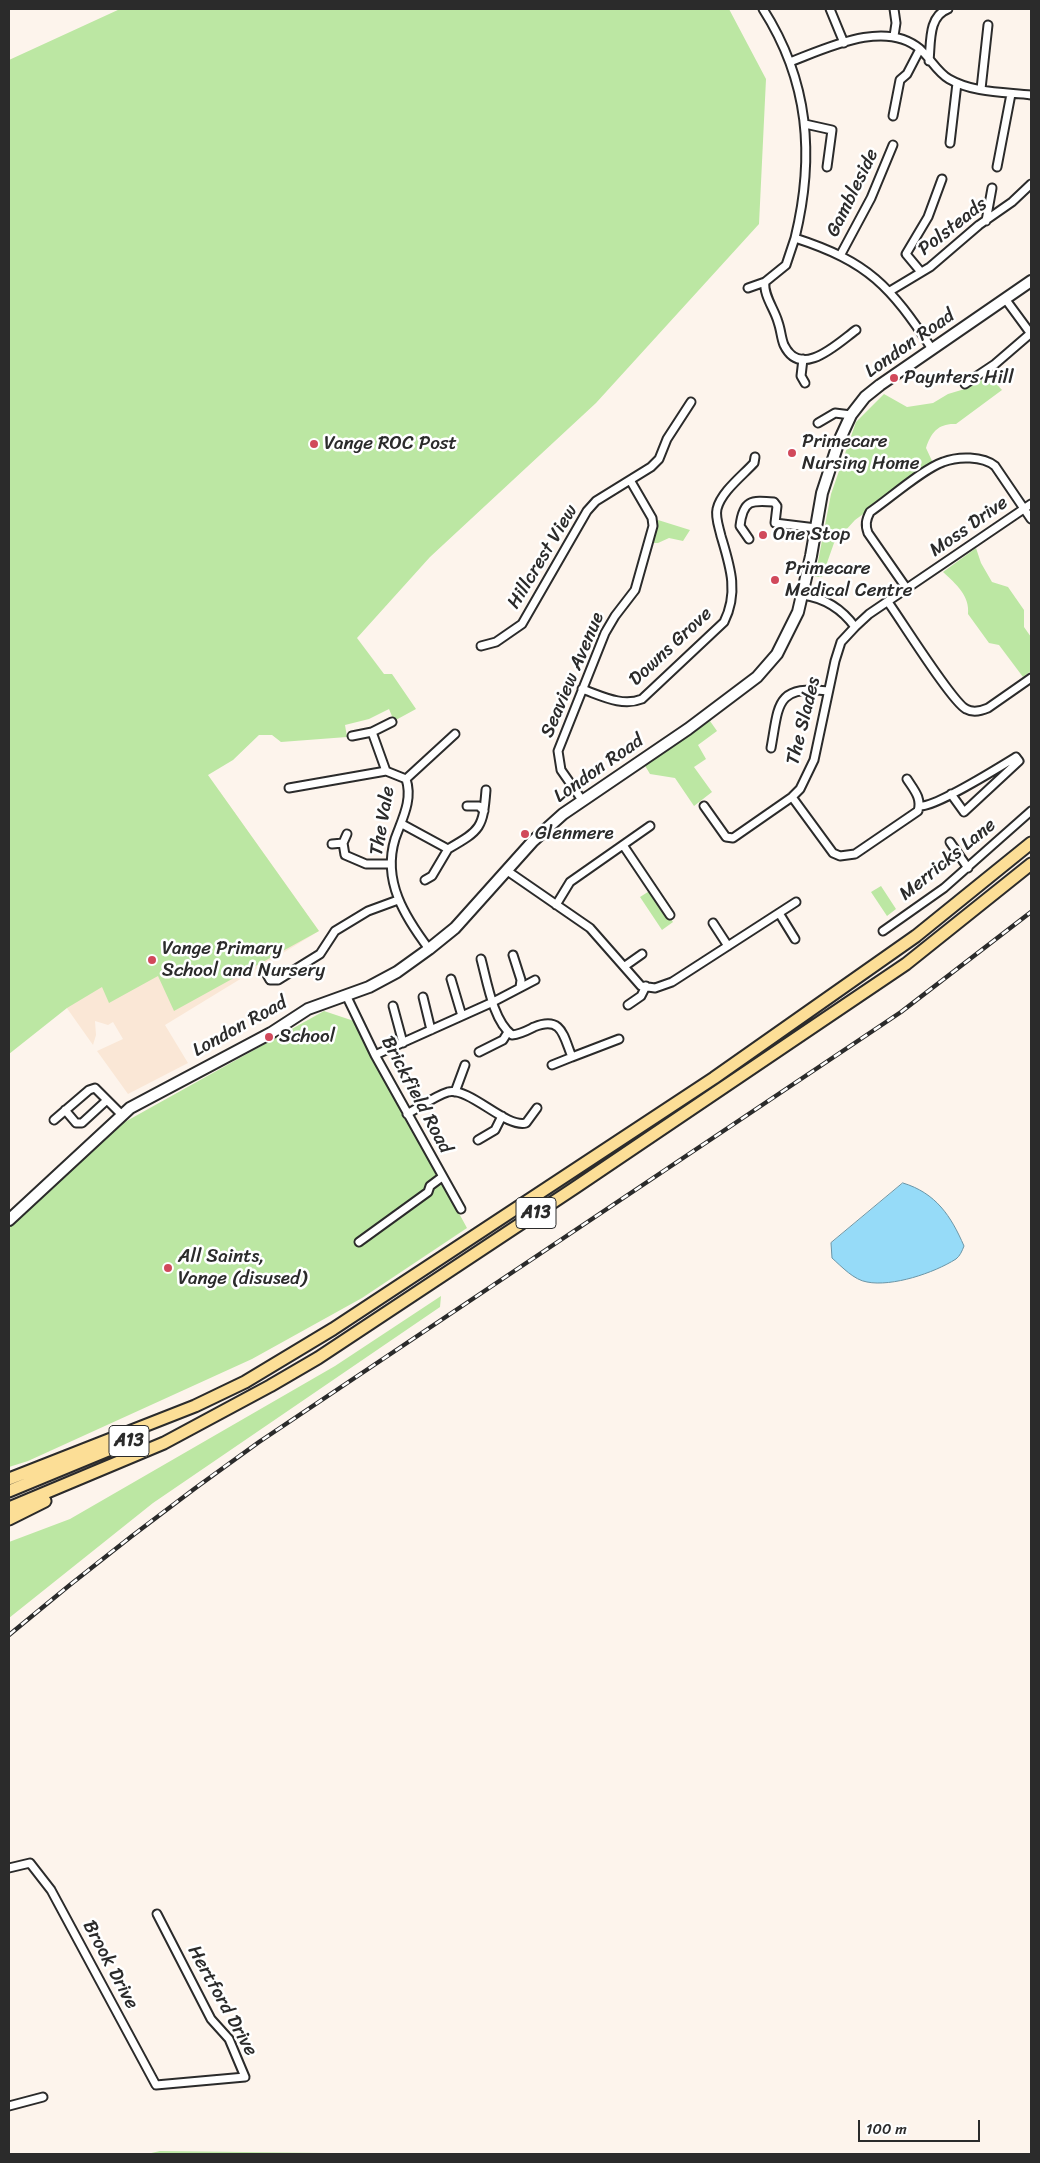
<!DOCTYPE html>
<style>
body{margin:0}
#map{position:relative;width:1040px;height:2163px;overflow:hidden;background:#fdf4ec;font-family:Sriracha,sans-serif}
canvas{display:block}
.frame{position:absolute;inset:0;border:10px solid #2b2b2b;pointer-events:none}
.scale{position:absolute;left:858px;top:2120px;width:122px;height:22px;box-sizing:border-box;border:2px solid #2b2b2b;border-top:0;padding-left:6px;font-size:15px;line-height:18px;white-space:nowrap;color:#2b2b2b;-webkit-text-stroke:4px #fff;paint-order:stroke}
</style>
<div id="map">
<canvas width="1040" height="2163"></canvas>
<div class="frame"></div>
<div class="scale">100 m</div>
</div>
<script>
const g = document.querySelector('canvas').getContext('2d');
g.lineJoin = 'round';
function fillPath(path, color) {
  g.fillStyle = color;
  g.fill(path, 'evenodd');
}
function stroke(path, color, width, dash) {
  g.strokeStyle = color;
  g.lineWidth = width;
  g.lineCap = dash ? 'butt' : 'round';
  g.setLineDash(dash || []);
  g.stroke(path);
}
function label(font, color, halo, rows, align = 'center') {
  g.font = font + ' Sriracha,sans-serif';
  g.lineWidth = 5;
  g.setLineDash([]);
  g.textBaseline = 'middle';
  g.strokeStyle = halo;
  g.fillStyle = color;
  for (const [text, x, y, turn = 0] of rows) {
    g.save();
    g.translate(x, y);
    g.rotate((+turn || 0) * Math.PI / 180);
    g.textAlign = isNaN(turn) ? turn : align;
    if (halo) g.strokeText(text, 0, 0);
    g.fillText(text, 0, 0);
    g.restore();
  }
}
const built = new Path2D(`
 M 220,792 L 319,931 L 165,1025 L 188,1063 L 128,1094 L 97,1051 L 123,1039 L 113,1022 L 108,1025 L 95,1021 L 96,1035 L 93,1045 L 13,932 Z`);
const green = new Path2D(`
 M 120,9 L 729,9 L 766,79 L 759,224 L 596,403 L 430,557 L 357,638 L 384,674 L 392,674 L 416,709 L 394,721 L 389,709 L 369,719 L 345,725 L 347,737 L 281,742 L 272,735 L 259,735 L 233,760 L 208,775 L 319,931 L 174,1011 L 158,976 L 109,1003 L 102,987 L 67,1008 L 9,1054 L 9,60 Z
 M 989,376 L 1002,390 L 956,424 C 939,423 931,432 926,448 L 933,463 L 855,520 L 834,543 L 822,577 L 815,577 L 831,494 L 856,422 L 884,394 L 907,407 L 933,403 L 948,394 L 968,388 Z
 M 658,520 L 690,530 L 683,541 L 669,538 L 658,543 L 652,543 Z
 M 976,548 L 981,563 L 992,582 L 1008,587 L 1024,610 L 1024,627 L 1031,637 L 1031,671 L 1023,677 L 999,645 L 989,643 L 968,614 C 970,596 956,584 943,572 Z
 M 710,721 L 717,731 L 698,745 L 706,759 L 694,767 L 712,792 L 694,806 L 675,778 L 650,774 L 644,764 Z
 M 881,886 L 896,909 L 887,916 L 871,892 Z
 M 651,890 L 673,922 L 662,930 L 640,897 Z
 M 324,1011 L 354,1021 L 467,1228 L 362,1298 L 252,1359 L 28,1461 L 9,1467 L 9,1225 L 123,1123 Z
 M 441,1296 L 440,1307 L 153,1503 L 9,1618 L 9,1542 L 70,1519 L 335,1366 Z
 M 160,2151 L 328,2153 L 330,2154 L 147,2154 Z`);
const water = new Path2D(`
 M 903,1183 C 936,1193 951,1216 964,1246 C 962,1251 960,1256 956,1259 C 934,1273 892,1287 867,1282 C 854,1280 842,1267 832,1258 L 831,1243 Z`);
const minor = new Path2D(`
 M 763,9 C 809,81 815,156 795,238 C 869,262 890,286 932,349
 M 830,9 L 844,43
 M 894,9 L 896,23 L 894,36
 M 929,61 C 931,43 928,16 948,9
 M 790,62 C 827,48 885,19 920,49 C 931,59 937,72 949,79 C 973,93 1005,92 1031,95
 M 981,89 L 988,25
 M 893,116 L 900,80 L 907,74 L 920,49
 M 805,124 L 832,130 L 827,167
 M 950,143 L 957,83
 M 997,167 L 1011,94
 M 986,221 L 992,188
 M 795,238 L 786,265 L 765,282 C 763,295 775,310 778,322 C 781,330 781,338 784,345 C 801,380 838,343 856,330
 M 841,254 L 871,198 L 893,145
 M 921,272 L 906,254 L 928,217 L 942,179
 M 748,288 L 765,282
 M 890,291 L 930,267 L 979,225 L 1012,202 L 1031,184
 M 1006,300 L 1031,334
 M 803,359 L 801,376 L 805,383
 M 965,384 L 995,364 L 1031,333
 M 818,423 L 835,413 L 851,415
 M 749,539 L 740,526 C 743,500 751,500 774,502 L 777,506 L 775,523 L 816,528
 M 907,589 L 868,533 C 865,525 866,520 870,512 C 889,499 923,469 943,462 C 958,456 983,456 995,466 L 1031,519
 M 803,595 C 824,598 842,609 855,627 L 869,614 L 1031,504
 M 888,602 C 901,620 952,702 966,709 C 973,713 981,711 988,708 L 1031,678
 M 481,646 L 496,642 L 522,624 L 587,511 L 596,501 L 651,467 L 659,459 L 667,439 L 691,402
 M 582,689 C 602,696 622,707 642,699 L 724,622 C 739,592 730,566 721,536 C 719,527 715,517 717,509 C 721,492 742,476 754,463 L 755,457
 M 372,732 L 386,771
 M 352,736 L 372,732 L 392,722
 M 771,748 C 779,705 775,685 828,691
 M 289,788 L 386,771 L 406,779
 M 792,797 L 833,853 L 840,856 L 855,854 L 918,811 C 922,798 914,790 907,779
 M 582,800 L 561,770 L 558,751 L 605,633 L 615,616 L 635,590 L 653,526 L 652,518 L 630,480
 M 467,806 L 479,806 L 484,811
 M 704,806 L 726,837 L 733,838 L 792,797 L 800,789 L 814,760 L 835,661 L 841,642 L 855,627
 M 920,806 C 936,807 998,768 1016,757 L 1019,761 L 964,812 L 951,794
 M 402,824 L 448,849 C 481,830 483,828 486,790
 M 347,834 L 343,843 L 345,855 L 366,864 L 391,864
 M 950,842 L 968,868
 M 332,844 L 343,843
 M 623,845 L 670,915
 M 506,870 L 590,928 L 641,986 L 655,988 L 672,982 L 796,902
 M 425,880 L 432,876 L 448,849
 M 556,905 L 570,882 L 650,826
 M 779,913 L 795,939
 M 713,923 L 728,946
 M 883,931 L 944,888 L 1031,811
 M 429,949 C 405,917 382,881 395,839 C 402,819 413,800 406,779 L 455,734
 M 513,955 L 521,980 L 520,987
 M 481,959 C 487,981 493,1021 512,1035 C 521,1034 526,1031 534,1027 C 562,1016 563,1035 572,1057 L 552,1065
 M 625,966 L 642,954
 M 265,971 L 270,980 L 278,980 L 320,954 L 335,931 L 368,911 L 398,900
 M 451,979 L 462,1016
 M 346,995 L 375,1055 L 461,1209
 M 423,997 L 431,1030
 M 628,1005 L 641,996 L 646,986
 M 393,1006 L 403,1043
 M 479,1052 L 503,1040 L 508,1032
 M 375,1055 L 493,1002 L 535,980
 M 572,1057 L 619,1039
 M 455,1092 L 465,1065
 M 65,1110 L 76,1123 L 82,1123 L 107,1100
 M 407,1114 C 420,1107 435,1096 448,1092 C 470,1087 505,1128 526,1123 L 537,1108
 M 54,1120 L 89,1090 L 95,1088 L 122,1115
 M 478,1140 L 495,1130 L 502,1116
 M 359,1242 L 428,1192 L 430,1186 L 442,1177
 M 9,1868 L 30,1863 L 51,1890 L 156,2085 L 245,2077 L 229,2039 L 211,2019 L 157,1914
 M 9,2106 L 43,2097`);
const secondary = new Path2D(`
 M 9,1220 L 130,1108 L 271,1033 L 308,1009 L 369,987 L 397,972 L 429,949 L 455,928 L 533,841 L 563,814 L 688,729 L 757,677 L 777,654 L 798,612 L 811,556 L 822,493 L 839,441 L 851,415 L 865,397 L 880,385 L 1031,281`);
const trunk = new Path2D(`
 M 9,1479 L 195,1406 L 245,1382 L 333,1329 L 714,1078 L 916,936 L 1031,843
 M 9,1491 L 130,1441
 M 9,1508 L 164,1443 L 270,1386 L 318,1358 L 576,1187 L 906,964 L 1031,864
 M 9,1519 L 45,1501`);
const rail = new Path2D(`
 M 9,1635 C 90,1567 173,1503 259,1442 L 901,1012 L 1031,912`);
const markers = [
 [894,378,5,"#d1495b"],
 [314,444,5,"#d1495b"],
 [792,453,5,"#d1495b"],
 [763,535,5,"#d1495b"],
 [775,580,5,"#d1495b"],
 [525,834,5,"#d1495b"],
 [152,960,5,"#d1495b"],
 [269,1037,5,"#d1495b"],
 [168,1268,5,"#d1495b"]
];
const shields = [
 [536,1213,40],
 [129,1441,40]
];
const shieldNames = [
 ["A13",536,1213],
 ["A13",129,1441]
];
const streetNames = [
 ["Gambleside",853,193,-64],
 ["Polsteads",953,227,-38],
 ["London Road",910,344,-35],
 ["Moss Drive",969,527,-35],
 ["Hillcrest View",543,557,-59],
 ["Downs Grove",671,647,-43],
 ["Seaview Avenue",573,675,-67],
 ["The Slades",804,721,-76],
 ["London Road",599,769,-35],
 ["The Vale",383,821,-80],
 ["Merricks Lane",948,860,-39],
 ["London Road",240,1027,-29],
 ["Brickfield Road",416,1095,62],
 ["Brook Drive",110,1965,62],
 ["Hertford Drive",222,2001,61]
];
const poiNames = [
 ["Paynters Hill",904,378],
 ["Primecare",802,442],
 ["Nursing Home",802,464],
 ["Vange ROC Post",324,444],
 ["One Stop",773,535],
 ["Primecare",785,569],
 ["Medical Centre",785,591],
 ["Glenmere",535,834],
 ["Vange Primary",162,949],
 ["School and Nursery",162,971],
 ["School",279,1037],
 ["All Saints,",178,1257],
 ["Vange (disused)",178,1279]
];
fillPath(built, '#fae7d6');
fillPath(green, '#bce7a3');
fillPath(water, '#96dbf8');
stroke(water, '#6b95a6', 1);
stroke(minor, '#2b2b2b', 11);
stroke(secondary, '#2b2b2b', 14);
stroke(trunk, '#2b2b2b', 15);
stroke(minor, '#fff', 7);
stroke(secondary, '#fff', 10);
stroke(trunk, '#fcde96', 11);
stroke(rail, '#2b2b2b', 4.5);
stroke(rail, '#fff', 2.5, [8]);
for (const [x, y, r, color] of markers) {
  const dot = new Path2D();
  dot.arc(x, y, r, 0, 2 * Math.PI);
  g.fillStyle = color;
  g.fill(dot);
  stroke(dot, '#fff', 2);
}
for (const [x, y, w] of shields) {
  const box = new Path2D();
  box.roundRect(x - w / 2, y - 15.5, w, 31, 4);
  g.fillStyle = '#fff';
  g.fill(box);
  stroke(box, '#2b2b2b', 1);
}
label('bold 18px', '#2b2b2b', null, shieldNames);
label('19px', '#2b2b2b', '#fff', streetNames);
label('19px', '#2b2b2b', '#fff', poiNames, 'left');
</script>
